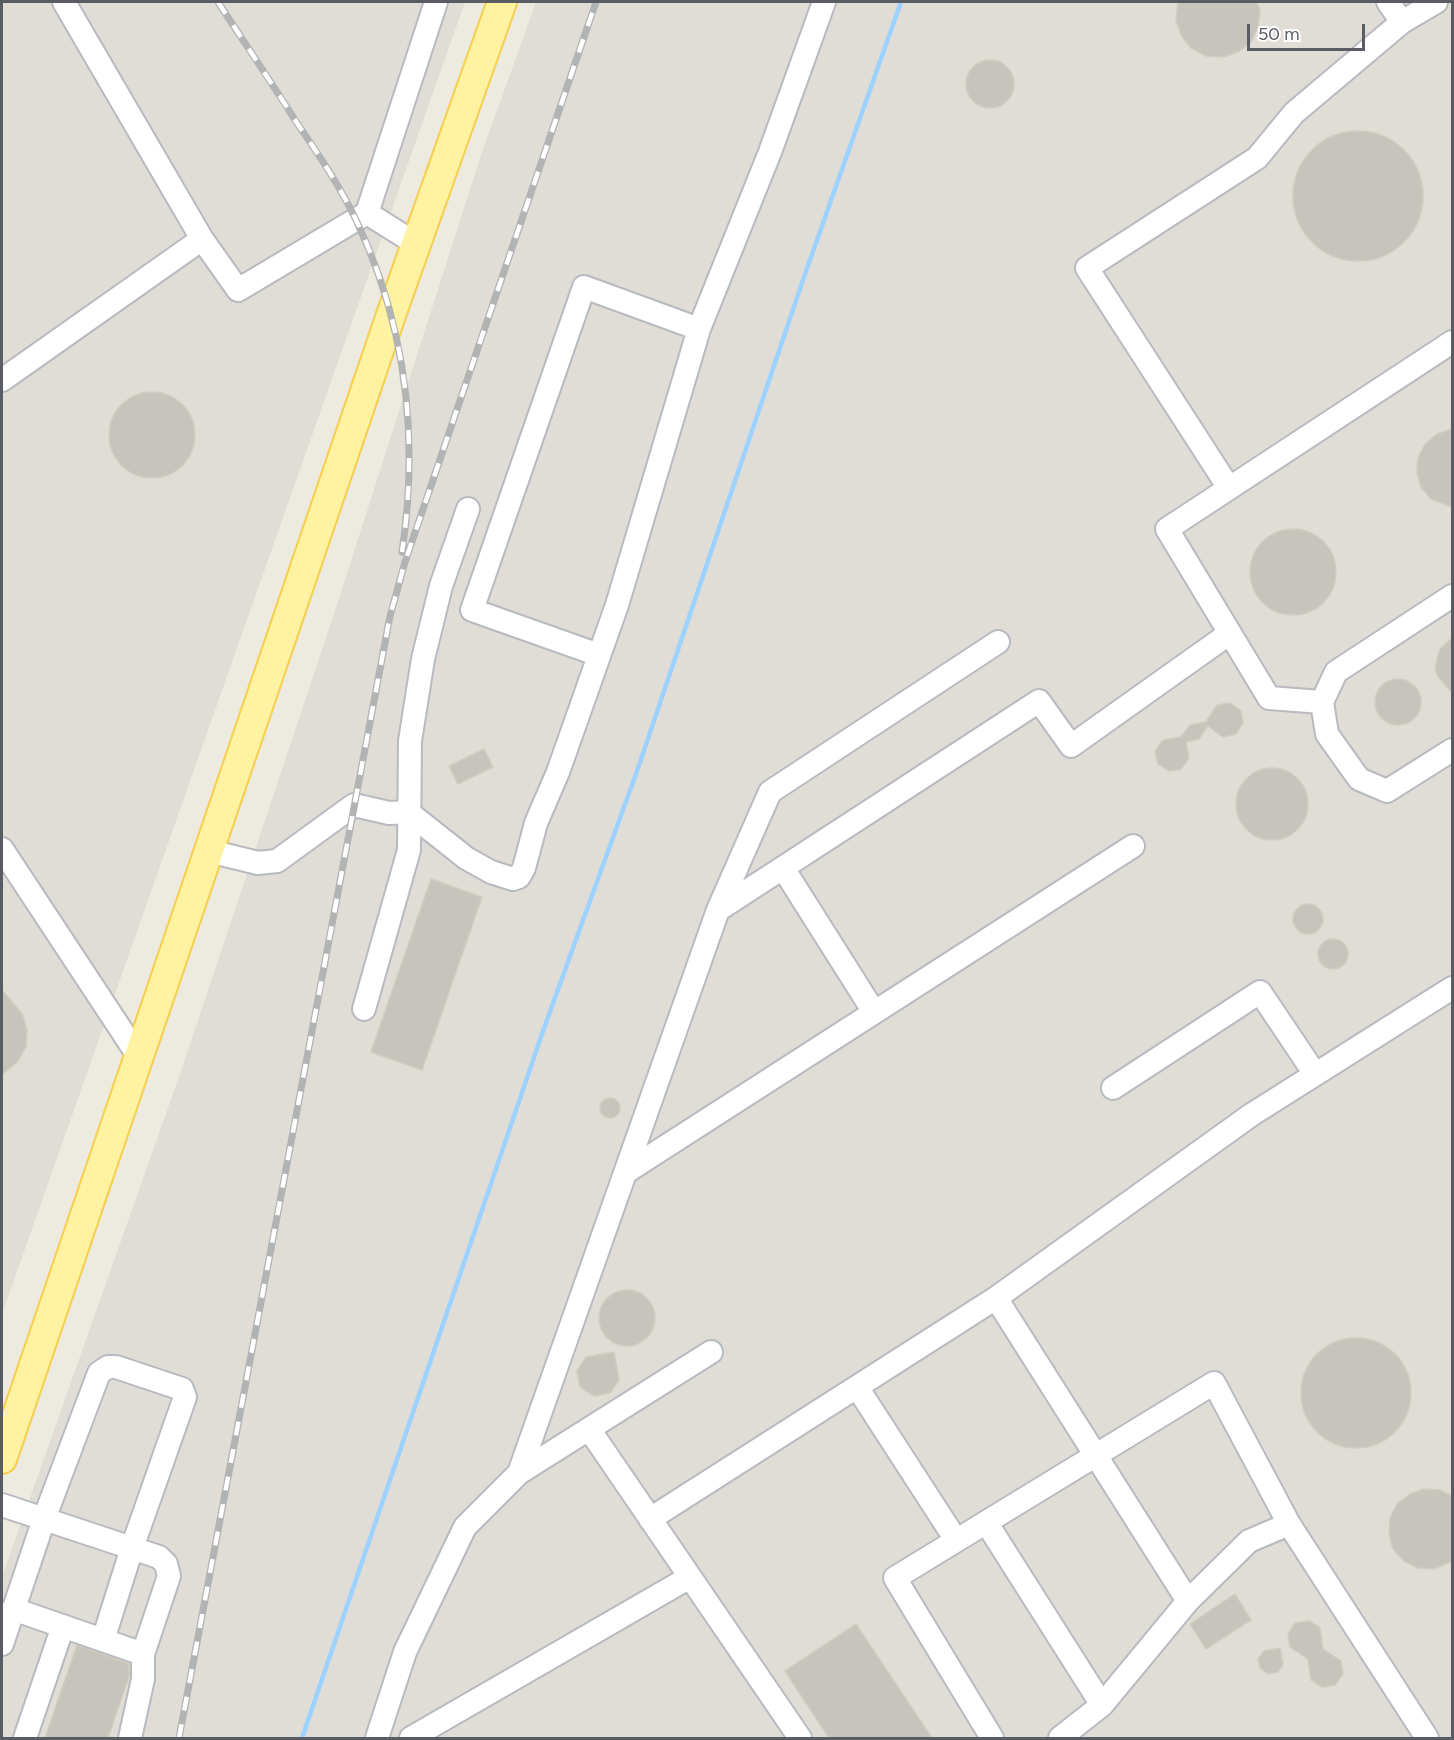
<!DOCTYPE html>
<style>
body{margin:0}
#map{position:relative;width:1454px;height:1740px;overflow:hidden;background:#edeadf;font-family:Figtree,sans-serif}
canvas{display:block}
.frame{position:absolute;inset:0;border:3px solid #595c62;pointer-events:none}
.scale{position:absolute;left:1247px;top:24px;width:118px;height:27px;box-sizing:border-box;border:3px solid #595c62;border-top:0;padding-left:8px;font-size:18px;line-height:21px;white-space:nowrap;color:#595c62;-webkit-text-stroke:4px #fff;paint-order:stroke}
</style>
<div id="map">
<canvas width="1454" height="1740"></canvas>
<div class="frame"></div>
<div class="scale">50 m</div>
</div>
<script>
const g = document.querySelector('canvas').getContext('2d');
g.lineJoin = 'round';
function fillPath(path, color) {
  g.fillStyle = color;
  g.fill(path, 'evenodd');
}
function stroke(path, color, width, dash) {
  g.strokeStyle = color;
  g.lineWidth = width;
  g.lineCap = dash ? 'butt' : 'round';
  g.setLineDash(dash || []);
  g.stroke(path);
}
const industrial = new Path2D(`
 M 2,2 L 465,2 L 2,1314 Z
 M 536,2 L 1452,2 L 1452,1738 L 2,1738 L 2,1577 L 180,1074 L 334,614 L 481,155 Z`);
const stream = new Path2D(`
 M 302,1738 L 543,1031 L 637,771 L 804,277 L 901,2`);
const building = new Path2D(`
 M 1178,2 L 1257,2 L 1260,10 L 1258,27 L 1251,42 L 1238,52 L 1223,57 L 1206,56 L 1191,48 L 1181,35 L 1176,20 Z
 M966 84a24 24 0 1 1 48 0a24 24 0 1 1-48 0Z
 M1293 196a65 65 0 1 1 130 0a65 65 0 1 1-130 0Z
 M109 435a43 43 0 1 1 86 0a43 43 0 1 1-86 0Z
 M 1452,429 L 1452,507 L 1431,499 L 1421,487 L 1417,473 L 1418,458 L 1425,444 L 1437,434 Z
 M1250 572a43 43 0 1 1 86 0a43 43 0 1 1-86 0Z
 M 1452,638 L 1452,693 L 1437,675 L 1435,667 L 1440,649 Z
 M1375 702a23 23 0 1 1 46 0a23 23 0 1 1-46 0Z
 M 1230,703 L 1241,711 L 1243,723 L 1236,734 L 1223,737 L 1208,726 L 1199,739 L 1186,742 L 1189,758 L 1181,769 L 1169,771 L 1158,764 L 1155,751 L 1163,740 L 1181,737 L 1190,725 L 1206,722 L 1217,705 Z
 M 484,749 L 493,767 L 458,784 L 449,766 Z
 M1236 804a36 36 0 1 1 72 0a36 36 0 1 1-72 0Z
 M 431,879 L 482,897 L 422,1070 L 371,1052 Z
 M1293 919a15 15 0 1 1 30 0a15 15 0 1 1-30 0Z
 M1318 954a15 15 0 1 1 30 0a15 15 0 1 1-30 0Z
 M 2,990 L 22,1014 L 27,1030 L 26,1047 L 18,1061 L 2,1075 Z
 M600 1108a10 10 0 1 1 20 0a10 10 0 1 1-20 0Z
 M599 1318a28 28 0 1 1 56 0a28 28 0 1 1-56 0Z
 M1301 1393a55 55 0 1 1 110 0a55 55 0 1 1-110 0Z
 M 614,1352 L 619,1380 L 610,1393 L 594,1396 L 580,1387 L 577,1371 L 586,1357 Z
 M 1424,1489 L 1440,1490 L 1452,1496 L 1452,1561 L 1434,1569 L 1418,1568 L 1404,1561 L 1393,1549 L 1389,1534 L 1390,1518 L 1397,1504 L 1410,1494 Z
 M 1235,1594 L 1251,1620 L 1206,1649 L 1190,1624 Z
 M 1309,1621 L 1320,1628 L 1323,1649 L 1341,1661 L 1343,1674 L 1335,1685 L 1322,1687 L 1311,1680 L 1308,1659 L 1290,1647 L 1288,1634 L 1295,1623 Z
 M 856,1624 L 932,1738 L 829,1738 L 785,1671 Z
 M 77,1645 L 129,1664 L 129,1676 L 108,1738 L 45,1738 Z
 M 1280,1648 L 1283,1664 L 1278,1672 L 1268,1674 L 1260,1668 L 1258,1659 L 1264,1651 Z`);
const minor = new Path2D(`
 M 64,2 L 202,239 L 238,290 L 367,213 L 436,2
 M 1388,2 L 1402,22
 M 367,213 L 418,245
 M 2,380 L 202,239
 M 1229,488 L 1087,268 L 1257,158 L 1294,113 L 1402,22 L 1436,2
 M 1452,596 L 1336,672 L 1322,702 L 1327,734 L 1359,779 L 1387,791 L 1452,750
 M 599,655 L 472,610 L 584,287 L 699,329
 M 1322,702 L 1269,698 L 1167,529 L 1452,342
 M 2,849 L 139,1057
 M 209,851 L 258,863 L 277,861 L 354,805 L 389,813 L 408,812 L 466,858 L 491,872 L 513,879 L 519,877 L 524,868 L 536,823 L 558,772 L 617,605 L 699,329 L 770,152 L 824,2
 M 783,868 L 874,1012
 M 718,910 L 1039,701 L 1071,746 L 1230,633
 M 364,1009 L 409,850 L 410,741 L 423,659 L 441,586 L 468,509
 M 1113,1088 L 1260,992 L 1315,1074
 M 626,1172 L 1133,846
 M 996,1298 L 1188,1601
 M 857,1387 L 956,1540
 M 589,1429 L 800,1738
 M 519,1473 L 711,1352
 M 2,1505 L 159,1557 L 166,1564 L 169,1576 L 143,1654 L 143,1679 L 130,1738
 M 650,1519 L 996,1298 L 1251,1115 L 1452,988
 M 986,1522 L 1102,1705
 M 13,1609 L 143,1654
 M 2,1644 L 44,1519 L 99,1373 L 108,1367 L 116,1367 L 182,1389 L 185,1397 L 132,1548 L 103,1640
 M 25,1738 L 63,1626
 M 377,1738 L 405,1652 L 465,1527 L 519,1473 L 718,910 L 770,792 L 998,642
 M 411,1738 L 690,1577
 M 992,1738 L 895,1578 L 1214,1383 L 1289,1524 L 1427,1738
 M 1060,1738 L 1102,1705 L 1188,1601 L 1249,1541 L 1289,1524`);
const major = new Path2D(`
 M 2,1459 L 391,315 L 502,2`);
const rail = new Path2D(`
 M 218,2 C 244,42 271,82 297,123 C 318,154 340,186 356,220 C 406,325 419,437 402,552
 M 179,1738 L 390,616 L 405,562 L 596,2`);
fillPath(industrial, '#e0ddd7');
stroke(stream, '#9dd1ff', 4.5);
fillPath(building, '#c7c4bd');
stroke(building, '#d1ccbe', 1.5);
stroke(minor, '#b8bac0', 26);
stroke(major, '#f7ce4e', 32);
stroke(minor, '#fff', 22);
stroke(major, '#fff3a2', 28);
stroke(rail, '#b2b3b3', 7);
stroke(rail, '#fff', 4.5, [14]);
</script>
